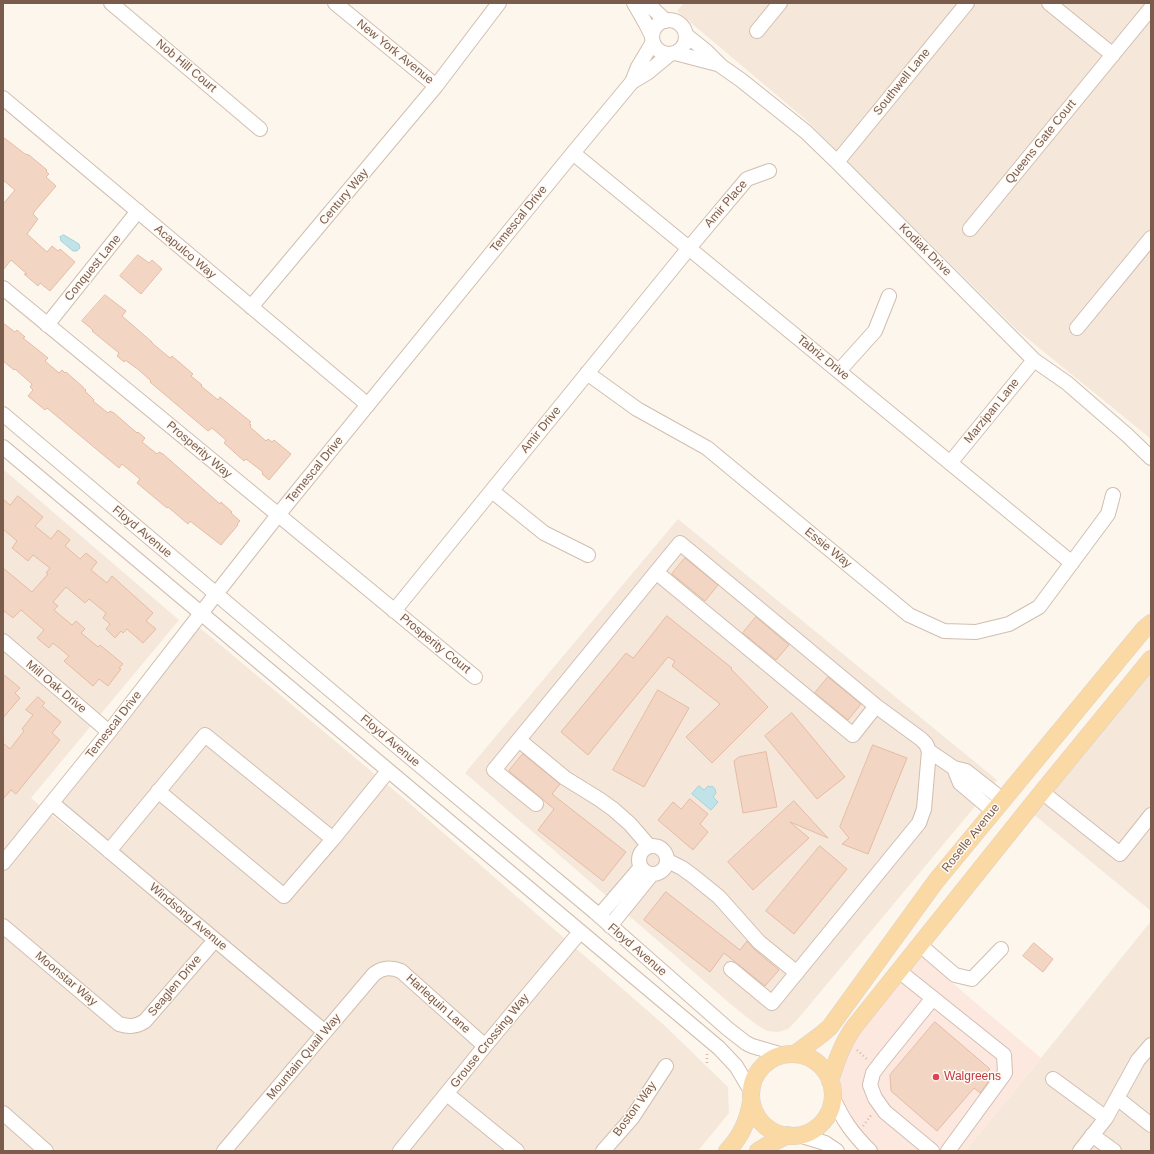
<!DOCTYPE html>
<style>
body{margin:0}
#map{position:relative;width:1154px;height:1154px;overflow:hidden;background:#fdf6ec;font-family:Helvetica,sans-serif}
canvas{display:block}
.frame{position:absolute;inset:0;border:4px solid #7a5c4d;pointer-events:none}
</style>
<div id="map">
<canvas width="1154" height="1154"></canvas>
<div class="frame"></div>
</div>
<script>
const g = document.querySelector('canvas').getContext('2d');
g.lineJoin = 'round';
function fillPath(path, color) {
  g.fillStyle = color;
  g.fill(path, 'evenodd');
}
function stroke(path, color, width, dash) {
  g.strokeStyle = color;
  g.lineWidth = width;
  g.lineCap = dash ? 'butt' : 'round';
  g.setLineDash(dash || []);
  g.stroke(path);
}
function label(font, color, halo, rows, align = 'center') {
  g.font = font + ' Helvetica,sans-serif';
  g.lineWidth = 3;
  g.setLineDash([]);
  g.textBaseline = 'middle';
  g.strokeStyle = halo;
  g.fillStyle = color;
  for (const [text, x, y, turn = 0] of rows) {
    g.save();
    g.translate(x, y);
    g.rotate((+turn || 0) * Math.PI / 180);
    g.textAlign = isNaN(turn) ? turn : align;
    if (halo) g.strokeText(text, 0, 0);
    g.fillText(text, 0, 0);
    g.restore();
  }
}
const residential = new Path2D(`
 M 684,3 L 1151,3 L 1151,439 L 1017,330 L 805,119 L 677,11 Z
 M 3,469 L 179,620 L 31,798 L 259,985 L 57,802 L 199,627 L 408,802 L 664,1025 L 728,1087 L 729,1113 L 698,1151 L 3,1151 Z
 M 678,519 L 997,780 L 797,1020 L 788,1029 L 778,1032 L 767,1031 L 757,1025 L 734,1007 L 465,773 Z
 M 1151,668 L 1151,911 L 1032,813 Z
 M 1151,921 L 1151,1151 L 965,1151 L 1041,1058 Z`);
const commercial = new Path2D(`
 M 917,953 L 1041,1058 L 965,1151 L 877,1151 L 865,1139 L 842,1107 L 839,1065 L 853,1034 Z`);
const water = new Path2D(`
 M 64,235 L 79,244 L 80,248 L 77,251 L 73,251 L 61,241 L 60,237 Z
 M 699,786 L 704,790 L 708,786 L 710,787 L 712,786 L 715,789 L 716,793 L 713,797 L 718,802 L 711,810 L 692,794 Z`);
const building = new Path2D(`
 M 3,137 L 25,154 L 29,155 L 47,170 L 46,171 L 49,174 L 46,177 L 56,186 L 34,212 L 33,214 L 38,219 L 27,234 L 47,252 L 52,246 L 58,251 L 60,249 L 75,262 L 50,291 L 40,283 L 38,286 L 24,274 L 27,274 L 11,260 L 3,270 L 3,204 L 15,190 L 3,180 Z
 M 138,255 L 149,263 L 152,260 L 162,269 L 141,294 L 120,276 Z
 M 105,295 L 126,311 L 122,316 L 152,342 L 152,343 L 170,358 L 172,356 L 193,374 L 191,376 L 202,385 L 201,386 L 218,400 L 220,397 L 251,422 L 249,424 L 251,425 L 250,427 L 266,441 L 268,439 L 272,442 L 274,440 L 291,454 L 269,480 L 262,474 L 263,472 L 246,459 L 244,461 L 224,443 L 226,440 L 212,428 L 208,431 L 150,382 L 151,381 L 139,370 L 125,360 L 124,362 L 117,356 L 119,353 L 92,331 L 93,330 L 82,321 Z
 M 3,323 L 15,332 L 17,330 L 25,337 L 23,338 L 48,358 L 45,361 L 59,373 L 62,370 L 65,373 L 66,372 L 83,387 L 83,388 L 86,390 L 85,391 L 94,400 L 93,401 L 108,413 L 110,411 L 114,413 L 137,433 L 138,432 L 145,438 L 142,442 L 157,454 L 159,452 L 163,454 L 220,504 L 221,502 L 232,512 L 231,513 L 240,521 L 237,524 L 238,525 L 221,545 L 190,521 L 188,524 L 168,507 L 167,508 L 137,483 L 140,479 L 122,464 L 119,468 L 47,408 L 45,410 L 28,396 L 33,390 L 30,387 L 32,384 L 15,369 L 14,370 L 3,361 Z
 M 18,496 L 43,517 L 35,526 L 51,539 L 58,530 L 70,540 L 65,546 L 80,559 L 86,553 L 97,562 L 91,570 L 107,583 L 112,576 L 153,613 L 146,621 L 156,629 L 143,643 L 127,629 L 123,633 L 121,631 L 115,638 L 106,629 L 110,624 L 103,618 L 106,613 L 89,599 L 85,603 L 66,587 L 53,602 L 58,606 L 54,610 L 72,625 L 76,621 L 85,629 L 81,633 L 98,647 L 100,645 L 123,664 L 119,668 L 121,669 L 108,686 L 99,679 L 93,686 L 64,661 L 69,656 L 53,643 L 49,648 L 37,638 L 44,630 L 21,610 L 13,618 L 3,610 L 3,568 L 32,592 L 48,574 L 46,573 L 50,568 L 33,555 L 28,561 L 12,548 L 17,541 L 3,529 L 3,499 L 10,505 Z
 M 685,558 L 718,585 L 705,601 L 672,574 Z
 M 667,616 L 732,668 L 731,669 L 768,707 L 712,763 L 686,737 L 720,704 L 672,666 L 675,661 L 668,657 L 588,755 L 561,732 L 626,653 L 633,658 Z
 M 756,617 L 789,645 L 776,660 L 743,633 Z
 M 3,674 L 20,688 L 15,693 L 20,698 L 3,718 Z
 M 828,677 L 861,704 L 848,720 L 815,693 Z
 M 658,690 L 689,708 L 644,787 L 613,770 Z
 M 38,697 L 45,703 L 42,706 L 61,722 L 52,733 L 60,740 L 16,794 L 11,790 L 3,799 L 3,743 L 10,749 L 24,731 L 22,729 L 33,715 L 26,710 Z
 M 792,713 L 845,777 L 817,799 L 765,736 Z
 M 873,745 L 907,758 L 868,854 L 842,844 L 849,838 L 840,827 Z
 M 766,752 L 777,807 L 743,813 L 734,761 L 739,757 Z
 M 523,754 L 560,784 L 552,794 L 626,852 L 603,881 L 538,830 L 554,809 L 509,771 Z
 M 690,799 L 708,814 L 700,824 L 708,832 L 693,850 L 658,820 L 673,802 L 681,809 Z
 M 794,801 L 828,838 L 790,822 L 809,838 L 753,890 L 728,862 Z
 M 820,846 L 847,869 L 794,934 L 766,911 Z
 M 666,892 L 740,950 L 747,941 L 754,949 L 779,970 L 765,986 L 724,953 L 710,972 L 644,920 Z
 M 1034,943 L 1053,959 L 1043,972 L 1023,956 Z
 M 935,1022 L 990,1069 L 983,1076 L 989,1081 L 980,1093 L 974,1088 L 937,1131 L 891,1091 L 890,1075 Z`);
const path = new Path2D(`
 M 857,1050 L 868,1060
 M 707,1054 L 707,1066
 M 863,1126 L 872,1114`);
const minor = new Path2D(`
 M 111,3 L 260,129
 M 335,3 L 436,86
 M 634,3 L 646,24 L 652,36
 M 647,3 L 666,21
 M 1049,3 L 1113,55
 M652 37a17 17 0 1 1 34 0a17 17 0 1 1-34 0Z
 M 757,31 L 780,3
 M 686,35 L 706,51 L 721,66 L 741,80 L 806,132 L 837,162 L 1034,360 L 1067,383 L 1127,435 L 1151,458
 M 675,53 L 717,64
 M 632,82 L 638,67 L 653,42
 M 3,98 L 368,405
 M 573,153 L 1072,563
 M 837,162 L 967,3
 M 970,229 L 1151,8
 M 3,288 L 475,677
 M 251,307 L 436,86 L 499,3
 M 47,325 L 138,211
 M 1077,328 L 1151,238
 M 839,371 L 875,331 L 889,296
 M 587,373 L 637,409 L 707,448 L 909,615 L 944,631 L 976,632 L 1009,624 L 1039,607 L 1108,514 L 1113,495
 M 3,414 L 406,754 L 595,912 L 728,1029 L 746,1043 L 752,1046 L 783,1055
 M 3,447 L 719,1048 L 736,1066 L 751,1091
 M 950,463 L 1034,360
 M 492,491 L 544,533 L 588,555
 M 656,572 L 853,735 L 876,706
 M 394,611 L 689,248 L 747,179 L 769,171
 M 3,641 L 109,732
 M 519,740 L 565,778 L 599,799 L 613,809 L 630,824 L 649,846
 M 954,768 L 960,783 L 993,811
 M 158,791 L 284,896 L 333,839
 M 1042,792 L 1120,854 L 1151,815
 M 52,803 L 325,1032
 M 536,804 L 494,770 L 680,543 L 876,706 L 921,739 L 926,744 L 929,751 L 954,768 L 966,771 L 1003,800
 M639 860a14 14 0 1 1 28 0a14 14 0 1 1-28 0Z
 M 109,851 L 205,735 L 333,839 L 388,771
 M 668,861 L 682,868 L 693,876 L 719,897 L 759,942 L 797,973
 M 3,863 L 109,732 L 216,594 L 278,515 L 573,153 L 632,82 L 647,73 L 670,54
 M 599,916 L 641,867
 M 3,926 L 119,1024 C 129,1027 136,1027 145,1021 L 215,940
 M 610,926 L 652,874
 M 920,945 L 955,975 L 972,979 L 1001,949
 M 731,969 L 772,1003 L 919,823 L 924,809 L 929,751
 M 899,971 L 1004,1055 L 1005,1073 L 948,1151
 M 1053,1079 L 1106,1118 L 1080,1151
 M 447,1094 L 517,1151
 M 832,1096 C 843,1120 851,1132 870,1151
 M 1117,1098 L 1151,1125
 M 3,1113 L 46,1151
 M 1106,1118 L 1138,1060 L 1151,1045
 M 799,1135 L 825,1143 L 837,1151
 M 1092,1135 L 1114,1151
 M 224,1151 L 374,974 C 383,967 391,967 401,971 L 485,1046
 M 400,1151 L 485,1046 L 580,932
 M 603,1151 L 632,1118 L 666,1066
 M 932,1151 L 885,1112 L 875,1098 L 870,1085 L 873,1073 L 882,1061 L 933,998`);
const major = new Path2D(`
 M 795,1054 L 822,1034 L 830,1027 L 936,881 L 1144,629 L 1151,623
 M751 1095a41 41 0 1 1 82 0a41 41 0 1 1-82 0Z
 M 830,1081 C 836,1062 842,1044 854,1027 L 1042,792 L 1151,659
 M 727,1151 C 741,1137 748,1121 751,1102
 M 758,1151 L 768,1145 L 788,1135`);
const markers = [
 [936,1077,4,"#e0444e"]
];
const streetNames = [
 ["New York Avenue",395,52,39],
 ["Nob Hill Court",186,66,40],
 ["Southwell Lane",902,82,-51],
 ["Queens Gate Court",1041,142,-51],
 ["Century Way",344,197,-50],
 ["Amir Place",726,204,-49],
 ["Temescal Drive",519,219,-51],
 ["Kodiak Drive",925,250,45],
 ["Acapulco Way",185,252,40],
 ["Conquest Lane",93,268,-51],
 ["Tabriz Drive",823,358,39],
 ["Marzipan Lane",992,411,-51],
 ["Amir Drive",541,430,-51],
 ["Prosperity Way",199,450,40],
 ["Temescal Drive",315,470,-51],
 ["Floyd Avenue",142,532,40],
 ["Essie Way",828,548,39],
 ["Prosperity Court",435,644,39],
 ["Mill Oak Drive",56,687,40],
 ["Temescal Drive",114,725,-52],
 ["Floyd Avenue",390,741,40],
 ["Roselle Avenue",971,838,-51],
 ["Windsong Avenue",188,917,40],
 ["Floyd Avenue",637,950,41],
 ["Moonstar Way",66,979,40],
 ["Seaglen Drive",175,986,-50],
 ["Harlequin Lane",438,1004,42],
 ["Grouse Crossing Way",490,1041,-51],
 ["Mountain Quail Way",304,1057,-50],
 ["Boston Way",635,1109,-54]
];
const healthNames = [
 ["Walgreens",944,1077]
];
fillPath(residential, '#f5e8da');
fillPath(commercial, '#fde8e0');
fillPath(water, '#bfe3e8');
stroke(water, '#a5d3da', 1);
fillPath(building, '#f3d5c3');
stroke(building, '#e6bba3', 1);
stroke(minor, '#d1beb0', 16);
stroke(major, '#dad1cd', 18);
stroke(path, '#d9b8a5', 2.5, [1, 3]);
stroke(minor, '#fff', 14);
stroke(major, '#fbd9a5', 17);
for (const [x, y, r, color] of markers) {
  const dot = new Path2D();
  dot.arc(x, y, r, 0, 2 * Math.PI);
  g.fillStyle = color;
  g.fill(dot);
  stroke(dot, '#fffaf3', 1.5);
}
label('12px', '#7a5c4d', '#fffaf3', streetNames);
label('12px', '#be3a42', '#fffaf3', healthNames, 'left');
</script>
